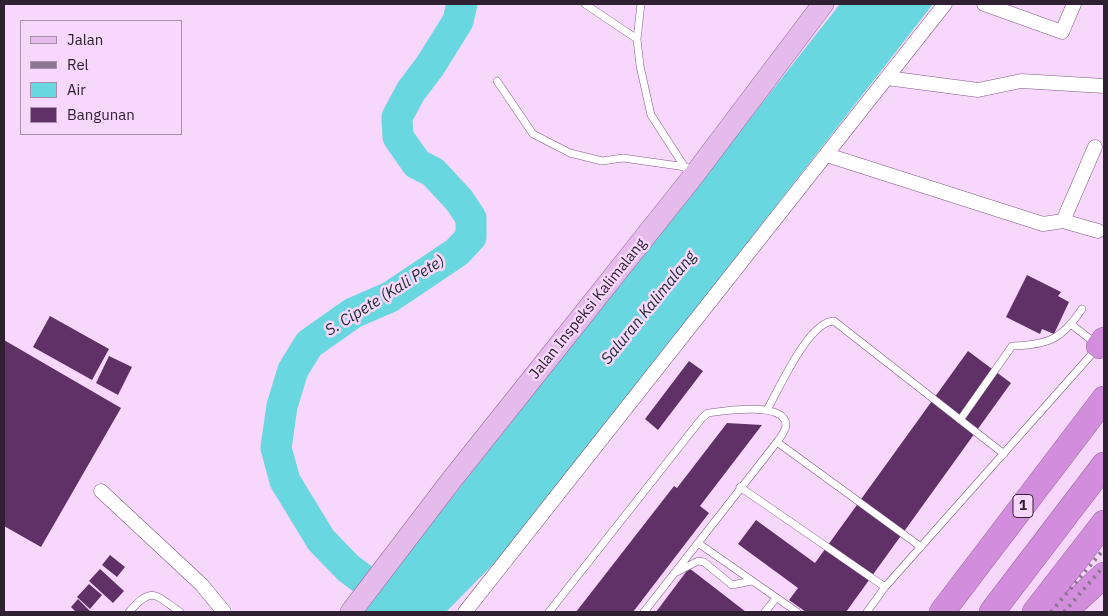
<!DOCTYPE html>
<style>
body{margin:0}
#map{position:relative;width:1108px;height:616px;overflow:hidden;background:#f7d7fc;font-family:"IBM Plex Sans",sans-serif}
canvas{display:block}
.frame{position:absolute;inset:0;border:5px solid #302132;pointer-events:none}
.legend{position:absolute;left:20px;top:20px;width:162px;height:115px;box-sizing:border-box;background:#f7d7fc;border:1px solid #a78eab;margin:0;padding:6px 9px;list-style:none;font-size:15px;color:#302132}
.legend li{display:flex;align-items:center;gap:10px;height:25px}
.legend b{width:25px;border:1px solid #a78eab}
</style>
<div id="map">
<canvas width="1108" height="616"></canvas>
<div class="frame"></div>
<ul class="legend">
<li><b style="height:6px;background:#e5bbeb"></b>Jalan</li>
<li><b style="height:6px;background:#8d7691"></b>Rel</li>
<li><b style="height:14px;background:#69d7e0"></b>Air</li>
<li><b style="height:14px;background:#5f3167"></b>Bangunan</li>
</ul>
</div>
<script>
const g = document.querySelector('canvas').getContext('2d');
g.lineJoin = 'round';
function fillPath(path, color) {
  g.fillStyle = color;
  g.fill(path, 'evenodd');
}
function stroke(path, color, width, dash) {
  g.strokeStyle = color;
  g.lineWidth = width;
  g.lineCap = dash ? 'butt' : 'round';
  g.setLineDash(dash || []);
  g.stroke(path);
}
function label(font, color, halo, rows, align = 'center') {
  g.font = font + ' "IBM Plex Sans",sans-serif';
  g.lineWidth = 5;
  g.setLineDash([]);
  g.textBaseline = 'middle';
  g.strokeStyle = halo;
  g.fillStyle = color;
  for (const [text, x, y, turn = 0] of rows) {
    g.save();
    g.translate(x, y);
    g.rotate((+turn || 0) * Math.PI / 180);
    g.textAlign = isNaN(turn) ? turn : align;
    if (halo) g.strokeText(text, 0, 0);
    g.fillText(text, 0, 0);
    g.restore();
  }
}
const water = new Path2D(`
 M 840,4 L 933,4 L 513,544 L 446,612 L 362,612 Z`);
const river = new Path2D(`
 M 407,612 L 348,568 L 321,540 L 285,481 L 276,448 L 282,406 L 293,370 L 309,344 L 353,313 L 390,297 L 457,252 L 471,237 L 471,218 L 459,200 L 433,172 L 417,164 L 398,137 L 397,117 L 411,91 L 430,66 L 458,21 L 462,4`);
const building = new Path2D(`
 M 1027,275 L 1061,292 L 1058,296 L 1069,302 L 1054,334 L 1042,329 L 1040,334 L 1006,317 Z
 M 50,316 L 109,349 L 92,380 L 33,347 Z
 M 4,340 L 121,408 L 41,547 L 4,526 Z
 M 968,351 L 1011,383 L 846,612 L 806,612 L 789,600 L 798,588 L 738,544 L 756,520 L 815,563 Z
 M 109,356 L 132,367 L 118,395 L 96,383 Z
 M 689,361 L 703,371 L 658,430 L 645,419 Z
 M 727,423 L 762,425 L 700,506 L 709,513 L 633,612 L 576,612 L 674,486 L 677,488 Z
 M 110,555 L 125,567 L 117,577 L 102,565 Z
 M 689,568 L 746,612 L 656,612 Z
 M 100,569 L 124,591 L 113,603 L 89,581 Z
 M 89,584 L 102,595 L 90,609 L 77,597 Z
 M 78,599 L 90,611 L 88,612 L 76,612 L 71,607 Z`);
const lane = new Path2D(`
 M 585,4 L 637,39 L 640,66 L 651,115 L 686,169
 M 637,39 L 641,4
 M 497,81 L 533,134 L 570,153 L 602,161 L 623,158 L 686,167
 M 768,408 C 780,387 809,321 834,321 L 1004,454
 M 960,420 L 1012,346 C 1049,345 1062,339 1082,309
 M 777,442 L 921,547
 M 740,487 L 885,587
 M 698,543 L 797,612
 M 677,572 L 698,561 L 704,562 L 732,585 L 752,581
 M 129,612 C 152,586 154,594 180,612
 M 549,612 L 702,418 L 708,413 C 723,411 785,401 786,425 C 786,430 780,438 777,442 L 644,612
 M 765,612 L 776,598
 M 867,612 L 885,587 L 1099,346 L 1072,325`);
const street = new Path2D(`
 M 984,4 L 1062,32 L 1074,4
 M 887,78 L 978,90 L 1021,81 L 1104,86
 M 827,155 L 1043,224 L 1063,221 L 1098,231
 M 1063,221 L 1095,147
 M 101,491 L 202,585 L 224,612
 M 465,612 L 945,4`);
const primary = new Path2D(`
 M 351,612 L 450,482 L 691,179 L 823,4`);
const highway = new Path2D(`
 M 1099,346 L 1104,340
 M 942,612 L 1104,399
 M 992,612 L 1104,465
 M 1035,612 L 1104,523
 M 1064,612 L 1104,575`);
const rail = new Path2D(`
 M 1051,612 L 1104,549
 M 1064,612 L 1104,566`);
const shields = [
 [1023,506,20]
];
const shieldNames = [
 ["1",1023,506]
];
const streetNames = [
 ["Jalan Inspeksi Kalimalang",588,309,-51]
];
const waterNames = [
 ["S. Cipete (Kali Pete)",385,296,-32],
 ["Saluran Kalimalang",649,308,-51]
];
fillPath(water, '#69d7e0');
stroke(river, '#69d7e0', 31);
fillPath(building, '#5f3167');
stroke(lane, '#7d5982', 8);
stroke(street, '#7d5982', 15);
stroke(primary, '#9a67a1', 22);
stroke(highway, '#9a67a1', 26);
stroke(lane, '#fff', 7);
stroke(street, '#fff', 14);
stroke(primary, '#e5bbeb', 21);
stroke(highway, '#d38ddd', 25);
stroke(rail, '#8d7691', 4, [2.5, 5]);
for (const [x, y, w] of shields) {
  const box = new Path2D();
  box.roundRect(x - w / 2, y - 11.5, w, 23, 4);
  g.fillStyle = '#f7d7fc';
  g.fill(box);
  stroke(box, '#302132', 1);
}
label('bold 14px', '#302132', null, shieldNames);
label('15px', '#302132', '#f7d7fc', streetNames);
label('italic 16px', '#192d2f', '#f7d7fc', waterNames);
</script>
